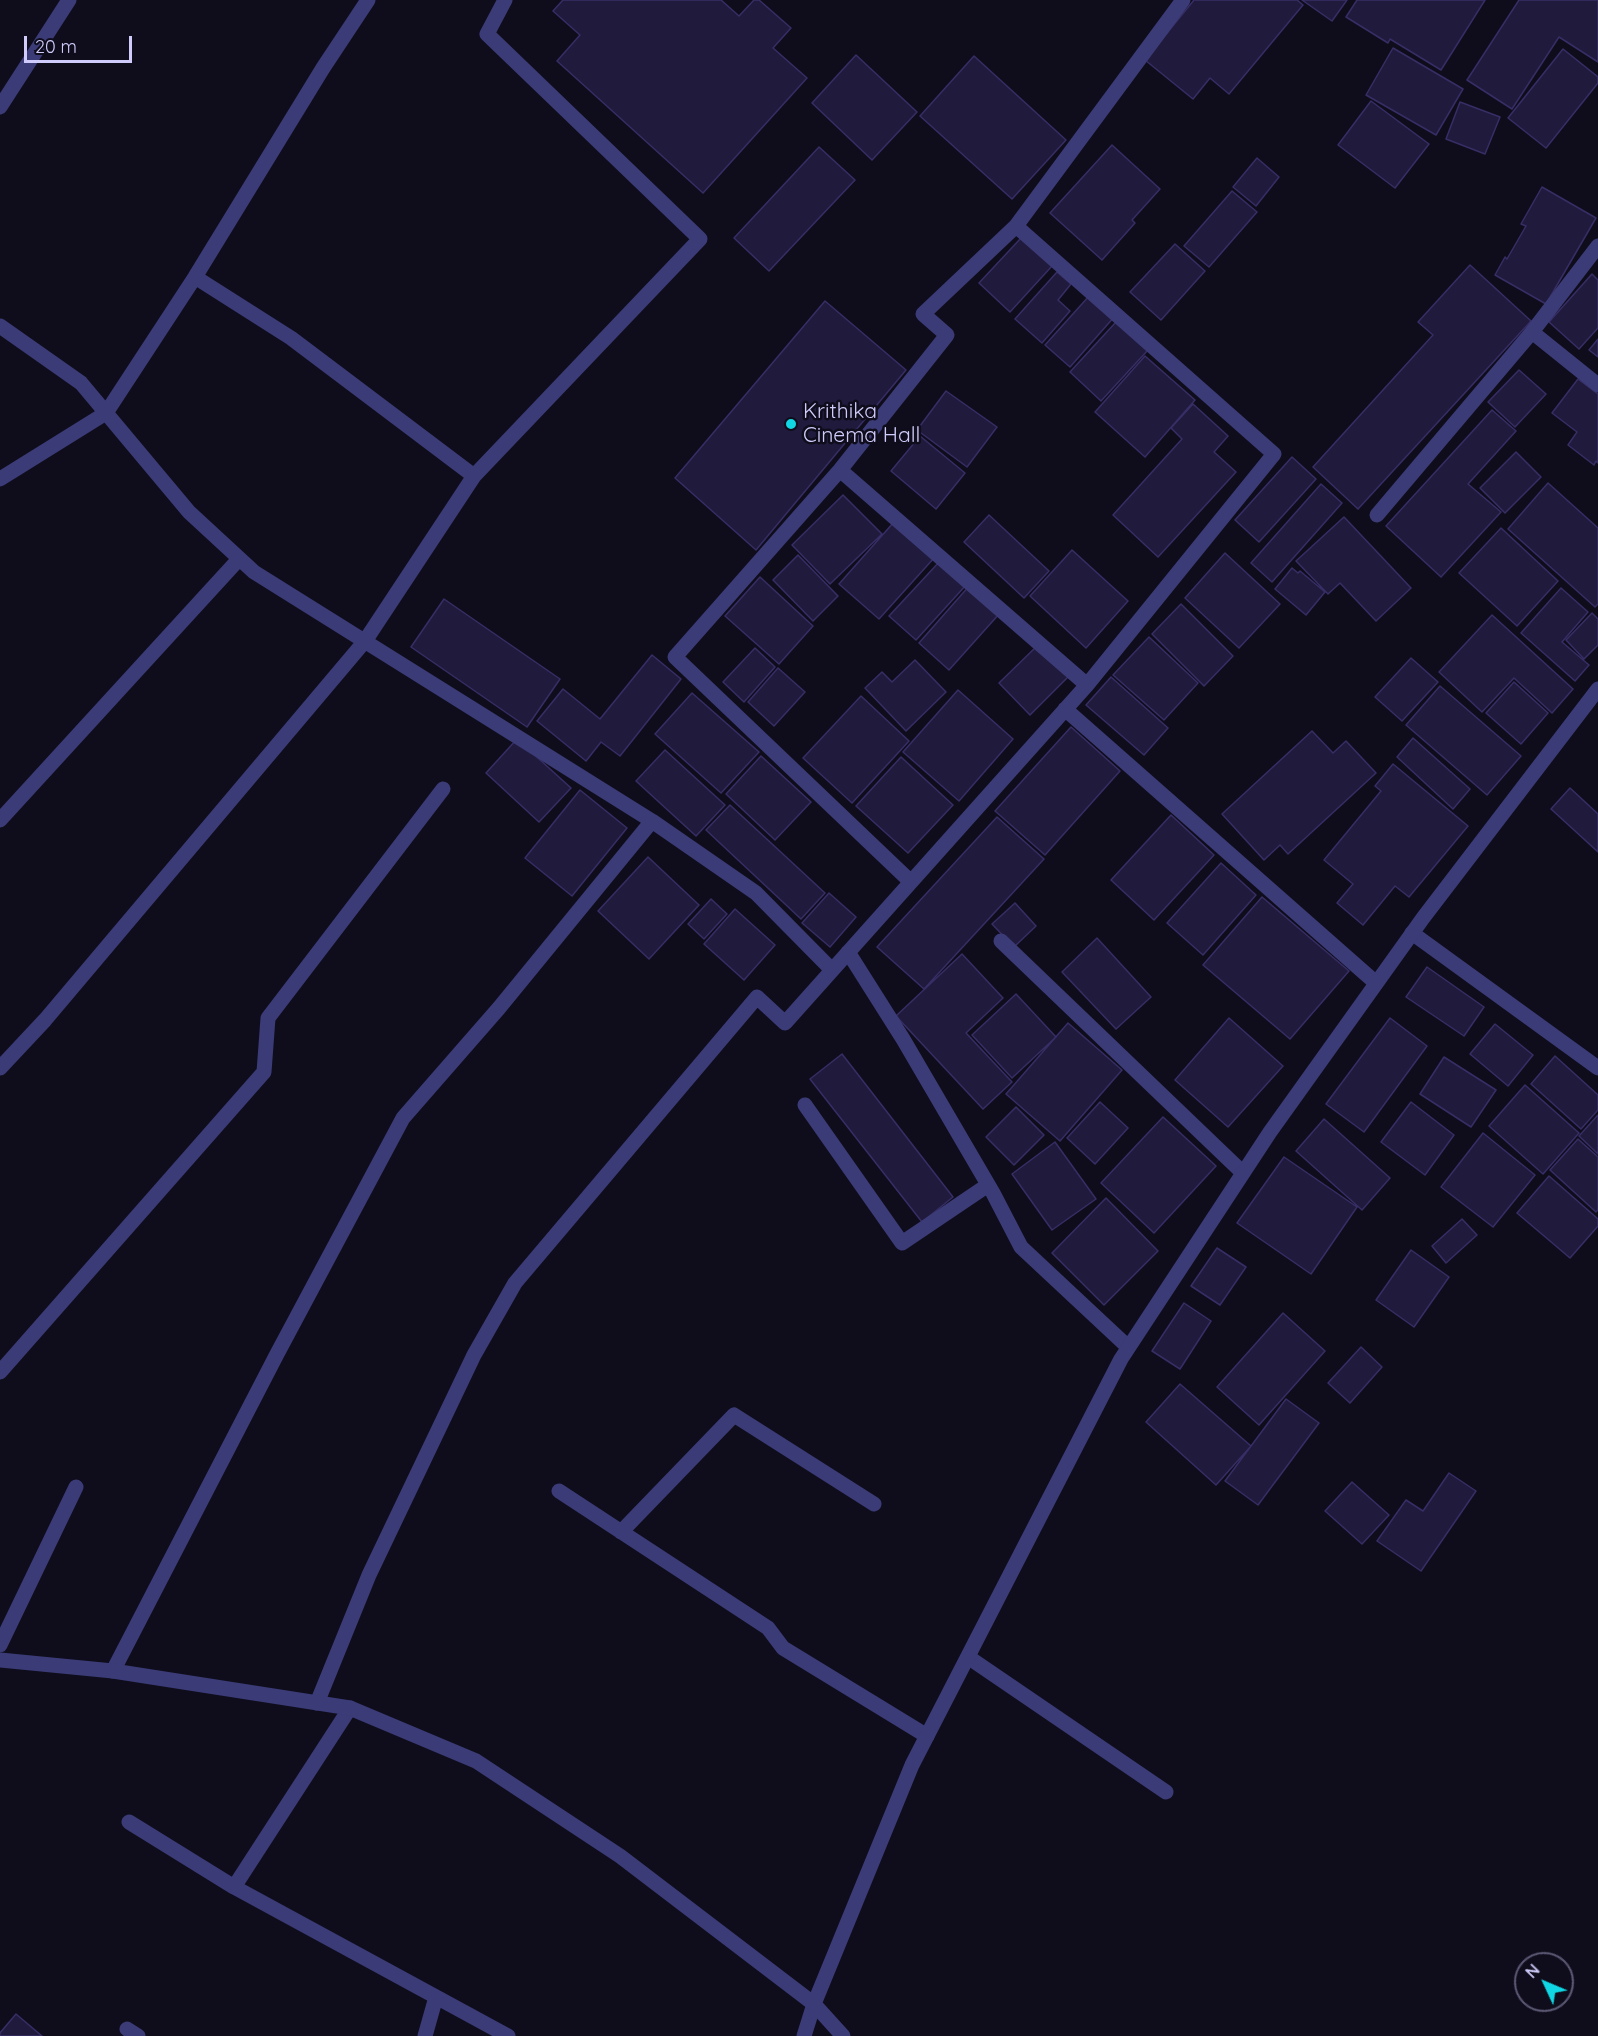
<!DOCTYPE html>
<style>
body{margin:0}
#map{position:relative;width:1598px;height:2036px;overflow:hidden;background:#0f0d1c;font-family:Quicksand,sans-serif}
canvas{display:block}
.north{position:absolute;left:1514px;top:1952px;width:60px;height:60px;box-sizing:border-box;background:#0f0d1c;border:2px solid #5c5975;border-radius:50%;rotate:314deg;font-size:16px;font-weight:700;line-height:24px;text-align:center;color:#cfccfb}
.north::after{content:'';display:block;margin:auto;width:21px;height:27px;background:#10d7e3;clip-path:polygon(50% 0,100% 100%,50% 72%,0 100%)}
.scale{position:absolute;left:24px;top:36px;width:108px;height:27px;box-sizing:border-box;border:3px solid #cfccfb;border-top:0;padding-left:8px;font-size:18px;line-height:21px;white-space:nowrap;color:#cfccfb;-webkit-text-stroke:4px #0f0d1c;paint-order:stroke}
</style>
<div id="map">
<canvas width="1598" height="2036"></canvas>
<div class="north">N</div>
<div class="scale">20 m</div>
</div>
<script>
const g = document.querySelector('canvas').getContext('2d');
g.lineJoin = 'round';
function fillPath(path, color) {
  g.fillStyle = color;
  g.fill(path, 'evenodd');
}
function stroke(path, color, width, dash) {
  g.strokeStyle = color;
  g.lineWidth = width;
  g.lineCap = dash ? 'butt' : 'round';
  g.setLineDash(dash || []);
  g.stroke(path);
}
function label(font, color, halo, rows, align = 'center') {
  g.font = font + ' Quicksand,sans-serif';
  g.lineWidth = 5;
  g.setLineDash([]);
  g.textBaseline = 'middle';
  g.strokeStyle = halo;
  g.fillStyle = color;
  for (const [text, x, y, turn = 0] of rows) {
    g.save();
    g.translate(x, y);
    g.rotate((+turn || 0) * Math.PI / 180);
    g.textAlign = isNaN(turn) ? turn : align;
    if (halo) g.strokeText(text, 0, 0);
    g.fillText(text, 0, 0);
    g.restore();
  }
}
const building = new Path2D(`
 M 563,0 L 721,0 L 739,16 L 754,0 L 759,0 L 791,28 L 773,48 L 807,78 L 703,193 L 557,61 L 580,35 L 553,11 Z
 M 1194,0 L 1297,0 L 1303,5 L 1229,94 L 1210,78 L 1193,99 L 1145,60 Z
 M 1302,0 L 1347,0 L 1332,21 Z
 M 1357,0 L 1485,0 L 1441,70 L 1390,39 L 1388,43 L 1346,17 Z
 M 1519,0 L 1598,0 L 1598,62 L 1559,37 L 1512,109 L 1467,80 Z
 M 1393,48 L 1463,89 L 1436,135 L 1366,95 Z
 M 1563,49 L 1598,77 L 1598,83 L 1546,148 L 1508,118 Z
 M 856,55 L 917,112 L 872,160 L 812,103 Z
 M 974,56 L 1066,140 L 1012,199 L 920,116 Z
 M 1371,101 L 1429,144 L 1395,188 L 1338,145 Z
 M 1460,102 L 1500,117 L 1485,154 L 1446,139 Z
 M 1112,145 L 1160,189 L 1132,220 L 1135,223 L 1102,260 L 1050,213 Z
 M 819,147 L 855,180 L 769,271 L 734,238 Z
 M 1257,158 L 1279,177 L 1256,206 L 1233,187 Z
 M 1542,187 L 1596,218 L 1546,304 L 1495,275 L 1505,257 L 1507,259 L 1526,226 L 1521,224 Z
 M 1232,191 L 1257,212 L 1209,267 L 1184,246 Z
 M 1021,238 L 1052,266 L 1010,312 L 979,283 Z
 M 1175,244 L 1205,271 L 1161,320 L 1130,292 Z
 M 1470,265 L 1531,321 L 1358,509 L 1313,467 L 1433,335 L 1418,322 Z
 M 1057,272 L 1071,284 L 1058,300 L 1070,311 L 1042,343 L 1015,319 Z
 M 1592,274 L 1598,280 L 1598,328 L 1579,349 L 1549,322 Z
 M 1090,295 L 1115,316 L 1070,367 L 1045,345 Z
 M 825,301 L 906,370 L 756,550 L 675,478 Z
 M 1116,322 L 1148,350 L 1101,401 L 1070,372 Z
 M 1598,339 L 1598,357 L 1589,350 Z
 M 1145,356 L 1195,400 L 1145,457 L 1095,412 Z
 M 1519,370 L 1546,394 L 1515,427 L 1488,402 Z
 M 1578,379 L 1598,394 L 1598,463 L 1596,461 L 1594,465 L 1568,445 L 1577,432 L 1552,413 Z
 M 946,391 L 997,427 L 967,467 L 917,430 Z
 M 1193,404 L 1228,436 L 1214,452 L 1236,472 L 1158,557 L 1113,515 L 1182,439 L 1171,428 Z
 M 1492,410 L 1516,431 L 1468,484 L 1501,512 L 1441,577 L 1386,526 Z
 M 920,436 L 965,473 L 936,509 L 891,471 Z
 M 1516,452 L 1541,477 L 1505,513 L 1480,488 Z
 M 1292,457 L 1316,479 L 1259,542 L 1235,520 Z
 M 1548,483 L 1598,528 L 1598,604 L 1595,607 L 1508,529 Z
 M 1321,484 L 1342,503 L 1272,582 L 1251,563 Z
 M 843,495 L 882,534 L 830,584 L 792,545 Z
 M 989,515 L 1049,571 L 1024,598 L 964,542 Z
 M 1344,517 L 1411,588 L 1376,621 L 1340,583 L 1328,594 L 1296,561 Z
 M 894,522 L 934,558 L 879,619 L 839,584 Z
 M 1501,528 L 1558,581 L 1517,626 L 1459,573 Z
 M 1072,550 L 1128,601 L 1086,648 L 1030,596 Z
 M 1225,553 L 1280,604 L 1239,648 L 1185,598 Z
 M 798,555 L 838,596 L 813,621 L 773,580 Z
 M 941,560 L 967,584 L 916,640 L 889,616 Z
 M 1292,568 L 1298,573 L 1300,571 L 1325,592 L 1306,615 L 1275,589 Z
 M 760,577 L 813,626 L 779,664 L 725,616 Z
 M 970,585 L 1000,613 L 949,670 L 919,643 Z
 M 1561,588 L 1588,612 L 1562,642 L 1589,665 L 1575,681 L 1521,633 Z
 M 444,599 L 560,679 L 527,727 L 411,647 Z
 M 1181,604 L 1233,656 L 1204,686 L 1152,634 Z
 M 1592,613 L 1598,619 L 1598,645 L 1584,659 L 1566,640 Z
 M 1492,615 L 1573,689 L 1552,713 L 1514,678 L 1482,712 L 1439,672 Z
 M 1149,637 L 1198,683 L 1164,720 L 1113,675 Z
 M 1037,646 L 1068,677 L 1030,715 L 999,683 Z
 M 755,648 L 775,667 L 744,702 L 723,682 Z
 M 652,655 L 681,679 L 620,756 L 601,742 L 586,761 L 537,721 L 563,689 L 600,719 Z
 M 1411,658 L 1438,682 L 1402,721 L 1375,697 Z
 M 915,660 L 946,692 L 906,731 L 865,688 L 882,672 L 892,682 Z
 M 778,668 L 805,692 L 774,726 L 748,702 Z
 M 1111,677 L 1168,728 L 1144,755 L 1086,705 Z
 M 1514,682 L 1548,713 L 1521,744 L 1486,713 Z
 M 1440,686 L 1521,756 L 1487,795 L 1406,725 Z
 M 958,690 L 1013,739 L 959,801 L 903,752 Z
 M 692,693 L 759,752 L 721,793 L 655,734 Z
 M 861,696 L 909,741 L 852,803 L 803,758 Z
 M 1071,727 L 1120,771 L 1045,855 L 995,811 Z
 M 1312,731 L 1333,753 L 1346,741 L 1376,773 L 1288,854 L 1280,845 L 1264,860 L 1222,814 Z
 M 1413,738 L 1470,789 L 1453,809 L 1397,757 Z
 M 517,739 L 571,788 L 539,822 L 486,773 Z
 M 665,750 L 725,805 L 696,836 L 636,781 Z
 M 761,756 L 811,802 L 775,840 L 726,794 Z
 M 901,757 L 953,805 L 908,853 L 856,806 Z
 M 1393,764 L 1468,826 L 1409,897 L 1395,886 L 1363,925 L 1337,903 L 1353,884 L 1324,860 L 1381,791 L 1375,786 Z
 M 1570,788 L 1598,814 L 1598,852 L 1551,809 Z
 M 580,790 L 627,828 L 572,896 L 525,858 Z
 M 730,805 L 825,893 L 801,919 L 706,830 Z
 M 1171,815 L 1214,855 L 1154,920 L 1111,880 Z
 M 997,817 L 1044,859 L 924,989 L 877,947 Z
 M 648,857 L 699,905 L 649,959 L 598,911 Z
 M 1221,863 L 1256,895 L 1203,955 L 1167,923 Z
 M 829,893 L 856,917 L 830,947 L 802,923 Z
 M 1262,897 L 1349,971 L 1290,1039 L 1203,965 Z
 M 711,899 L 727,914 L 704,939 L 688,924 Z
 M 1015,903 L 1036,926 L 1014,947 L 992,924 Z
 M 735,909 L 775,945 L 744,980 L 704,944 Z
 M 1097,938 L 1151,997 L 1116,1029 L 1062,972 Z
 M 962,954 L 1003,998 L 966,1033 L 1012,1082 L 983,1109 L 896,1016 Z
 M 1427,967 L 1484,1007 L 1464,1036 L 1406,997 Z
 M 1016,994 L 1056,1037 L 1012,1078 L 972,1035 Z
 M 1229,1018 L 1283,1066 L 1228,1127 L 1175,1080 Z
 M 1390,1018 L 1427,1046 L 1364,1132 L 1326,1104 Z
 M 1068,1023 L 1122,1070 L 1060,1141 L 1006,1094 Z
 M 1495,1024 L 1533,1055 L 1508,1086 L 1470,1054 Z
 M 842,1054 L 953,1197 L 922,1222 L 810,1079 Z
 M 1555,1056 L 1598,1095 L 1598,1110 L 1581,1129 L 1531,1084 Z
 M 1444,1057 L 1496,1090 L 1471,1127 L 1420,1094 Z
 M 1525,1085 L 1579,1133 L 1543,1174 L 1489,1126 Z
 M 1100,1102 L 1128,1128 L 1095,1164 L 1067,1138 Z
 M 1411,1102 L 1454,1135 L 1425,1175 L 1381,1142 Z
 M 1016,1107 L 1044,1135 L 1014,1165 L 986,1137 Z
 M 1598,1115 L 1598,1154 L 1579,1136 Z
 M 1163,1117 L 1216,1166 L 1154,1233 L 1101,1183 Z
 M 1324,1119 L 1390,1178 L 1362,1210 L 1296,1151 Z
 M 1483,1133 L 1535,1175 L 1493,1227 L 1441,1187 Z
 M 1578,1139 L 1598,1157 L 1598,1210 L 1596,1212 L 1550,1170 Z
 M 1055,1142 L 1096,1199 L 1052,1230 L 1012,1174 Z
 M 1284,1157 L 1357,1207 L 1311,1274 L 1237,1223 Z
 M 1549,1176 L 1598,1219 L 1598,1226 L 1570,1258 L 1517,1213 Z
 M 1106,1198 L 1158,1251 L 1104,1305 L 1052,1253 Z
 M 1462,1219 L 1477,1235 L 1446,1263 L 1432,1246 Z
 M 1217,1248 L 1246,1267 L 1220,1305 L 1191,1286 Z
 M 1411,1250 L 1449,1277 L 1414,1327 L 1376,1300 Z
 M 1184,1303 L 1211,1321 L 1180,1369 L 1152,1351 Z
 M 1283,1313 L 1325,1351 L 1259,1425 L 1217,1387 Z
 M 1361,1347 L 1382,1367 L 1350,1403 L 1328,1383 Z
 M 1180,1384 L 1251,1446 L 1216,1485 L 1146,1422 Z
 M 1286,1399 L 1319,1423 L 1258,1505 L 1225,1481 Z
 M 1449,1473 L 1476,1491 L 1421,1571 L 1377,1541 L 1406,1500 L 1423,1511 Z
 M 1352,1482 L 1389,1515 L 1362,1544 L 1325,1511 Z
 M 16,2014 L 42,2036 L 0,2036 L 0,2033 Z`);
const minor = new Path2D(`
 M 0,107 L 69,0
 M 195,277 L 291,338 L 474,476 L 700,239 L 487,34 L 505,0
 M 0,326 L 81,383 L 189,512 L 254,572 L 652,821 L 756,893 L 832,970
 M 1532,332 L 1598,385
 M 840,470 L 1087,685
 M 0,479 L 106,413 L 195,277 L 323,68 L 368,0
 M 1377,515 L 1532,332 L 1598,246
 M 1065,709 L 1376,983
 M 0,820 L 239,559
 M 911,882 L 675,657 L 840,470 L 947,335 L 923,314 L 1016,226
 M 1412,933 L 1598,1068
 M 1001,941 L 1242,1172
 M 848,952 L 903,1039 L 993,1193 L 1021,1247 L 1128,1347
 M 0,1068 L 45,1020 L 365,641 L 474,476
 M 805,1105 L 902,1243 L 988,1185
 M 0,1372 L 264,1072 L 268,1018 L 443,789
 M 559,1491 L 768,1628 L 783,1648 L 927,1736
 M 621,1532 L 734,1415 L 874,1504
 M 0,1645 L 76,1487
 M 968,1657 L 1166,1792
 M 113,1671 L 277,1354 L 403,1118 L 499,1008 L 652,821
 M 317,1703 L 369,1575 L 474,1355 L 515,1283 L 757,997 L 785,1023 L 1087,685 L 1274,454 L 1016,226 L 1183,0
 M 350,1708 L 234,1887 L 508,2036
 M 129,1822 L 234,1887
 M 127,2029 L 138,2036
 M 425,2036 L 436,1997
 M 804,2036 L 814,2004`);
const tertiary = new Path2D(`
 M 0,1660 L 113,1671 L 350,1708 L 476,1761 L 620,1856 L 814,2004 L 843,2036
 M 814,2004 L 912,1765 L 1121,1359 L 1270,1132 L 1423,918 L 1598,689`);
const markers = [
 [791,424,6,"#10d7e3"]
];
const poiNames = [
 ["Krithika",803,412],
 ["Cinema Hall",803,436]
];
fillPath(building, '#201a3c');
stroke(building, '#372e66', 1.5);
stroke(minor, '#3b3b78', 15);
stroke(tertiary, '#3b3b78', 15);
for (const [x, y, r, color] of markers) {
  const dot = new Path2D();
  dot.arc(x, y, r, 0, 2 * Math.PI);
  g.fillStyle = color;
  g.fill(dot);
  stroke(dot, '#0f0d1c', 2);
}
label('21px', '#cfccfb', '#0f0d1c', poiNames, 'left');
</script>
